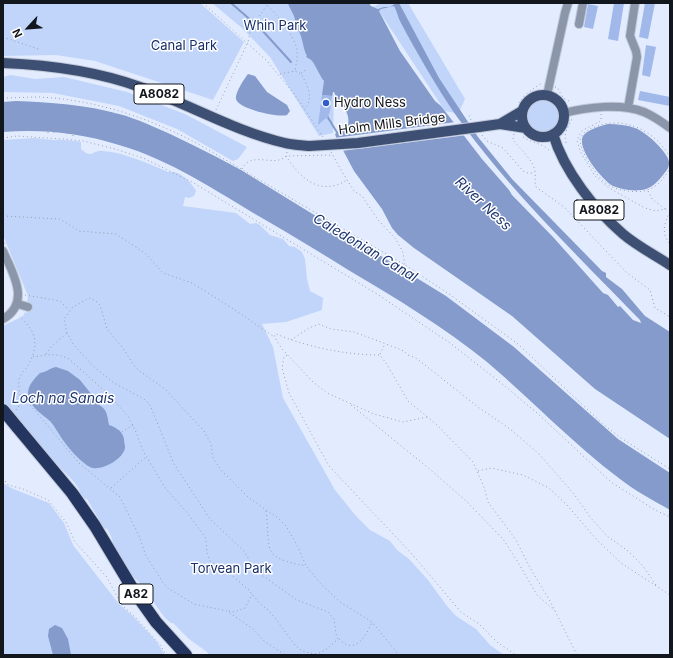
<!DOCTYPE html>
<style>
body{margin:0}
#map{position:relative;width:673px;height:658px;overflow:hidden;background:#e3ecfe;font-family:Inter,sans-serif}
canvas{display:block}
.frame{position:absolute;inset:0;border:4px solid #12161d;pointer-events:none}
.north{position:absolute;left:8px;top:8px;width:40px;height:40px;-webkit-text-stroke:3px #fff;paint-order:stroke;rotate:244deg;font-size:11px;font-weight:700;line-height:16px;text-align:center;color:#12161d}
.north::after{content:'';display:block;margin:auto;width:14px;height:18px;background:#12161d;clip-path:polygon(50% 0,100% 100%,50% 72%,0 100%)}
</style>
<div id="map">
<canvas width="673" height="658"></canvas>
<div class="frame"></div>
<div class="north">N</div>
</div>
<script>
const g = document.querySelector('canvas').getContext('2d');
g.lineJoin = 'round';
function fillPath(path, color) {
  g.fillStyle = color;
  g.fill(path, 'evenodd');
}
function stroke(path, color, width, dash) {
  g.strokeStyle = color;
  g.lineWidth = width;
  g.lineCap = dash ? 'butt' : 'round';
  g.setLineDash(dash || []);
  g.stroke(path);
}
function label(font, color, halo, rows, align = 'center') {
  g.font = font + ' Inter,sans-serif';
  g.lineWidth = 3;
  g.setLineDash([]);
  g.textBaseline = 'middle';
  g.strokeStyle = halo;
  g.fillStyle = color;
  for (const [text, x, y, turn = 0] of rows) {
    g.save();
    g.translate(x, y);
    g.rotate((+turn || 0) * Math.PI / 180);
    g.textAlign = isNaN(turn) ? turn : align;
    if (halo) g.strokeText(text, 0, 0);
    g.fillText(text, 0, 0);
    g.restore();
  }
}
const green = new Path2D(`
 M 3,3 L 200,3 L 244,42 L 213,100 L 95,61 L 56,55 L 3,56 Z
 M 212,3 L 290,3 L 334,96 L 333,133 L 319,136 L 270,57 L 242,28 Z
 M 381,3 L 408,3 L 465,99 L 460,110 L 455,113 L 445,111 L 377,8 L 373,7 Z
 M 11,75 L 35,79 L 64,77 L 127,92 L 185,114 L 247,147 L 238,159 L 233,161 L 177,129 L 119,106 L 53,93 L 3,92 L 3,77 Z
 M526 116a17 17 0 1 1 34 0a17 17 0 1 1-34 0Z
 M 34,138 L 54,140 C 57,139 78,141 81,142 L 81,149 C 93,160 93,149 103,151 C 126,153 147,163 168,172 C 180,170 191,182 196,191 L 194,196 L 189,198 L 185,197 L 183,206 L 236,213 L 250,224 L 256,223 L 260,225 L 270,235 L 283,239 L 289,246 L 295,247 L 302,252 L 305,259 L 307,279 L 310,291 L 323,298 L 322,310 L 286,322 L 262,324 L 273,347 L 283,398 L 335,490 L 356,516 L 370,530 L 390,541 L 397,550 L 409,559 L 428,580 L 447,606 L 456,616 L 476,629 L 490,645 L 504,655 L 209,655 L 207,652 L 189,639 L 173,623 L 171,623 L 165,618 L 138,581 L 131,575 L 116,551 L 111,536 L 107,529 L 104,528 L 101,523 L 87,499 L 81,498 L 79,489 L 74,482 L 53,460 L 3,402 L 3,326 L 23,316 L 25,312 L 27,313 L 30,305 L 27,303 L 28,296 L 3,235 L 3,140 Z
 M 3,483 L 11,488 L 49,503 L 64,523 L 73,545 L 119,604 L 133,616 L 157,642 L 165,655 L 3,655 Z`);
const water = new Path2D(`
 M 288,3 L 369,3 L 371,6 L 378,9 L 384,7 L 390,7 L 396,3 L 399,3 L 439,78 L 478,137 L 512,179 L 602,271 L 606,273 L 606,277 L 622,289 L 645,316 L 670,332 L 670,439 L 595,389 L 512,316 L 414,248 L 398,235 L 392,228 L 382,209 L 354,171 L 336,137 L 335,134 L 340,131 L 347,130 C 353,111 340,107 334,92 L 333,92 L 332,96 L 322,95 L 324,81 C 319,75 315,63 311,60 C 310,59 308,58 306,57 L 307,56 C 302,47 303,33 295,26 C 297,16 290,11 288,3 ZM 394,6 C 397,11 398,18 401,23 C 417,53 436,86 455,114 C 509,190 576,254 640,320 L 641,323 L 633,320 L 620,306 L 618,307 L 608,295 L 603,293 L 553,237 L 512,195 L 509,190 L 482,159 L 441,106 L 435,101 L 400,51 L 379,11 L 381,9 Z
 M 248,74 L 255,76 L 267,92 L 287,105 L 290,111 L 287,115 C 279,118 238,109 236,99 C 235,93 244,79 248,74 Z
 M 16,101 C 48,102 88,105 119,114 C 128,116 137,120 145,123 C 178,137 210,153 241,170 L 446,296 L 514,347 L 618,439 L 670,473 L 670,510 C 653,500 635,491 620,479 C 573,444 532,400 487,362 C 444,327 397,299 350,271 C 321,253 292,235 262,218 C 216,191 171,160 119,145 C 81,133 43,129 3,132 L 3,102 Z
 M 608,124 C 617,124 627,125 635,128 C 645,131 668,152 669,162 C 670,167 666,171 663,175 C 658,181 653,187 646,189 C 636,192 623,190 613,186 C 603,181 576,148 583,136 C 588,129 601,126 608,124 Z
 M 56,367 L 68,371 L 80,380 L 92,395 L 93,402 C 106,407 107,412 109,425 C 112,426 115,427 117,429 C 121,431 123,435 124,439 C 124,442 125,445 125,448 C 123,459 103,470 93,468 C 83,466 64,443 59,434 C 56,430 54,425 50,421 C 42,414 28,406 28,393 C 28,385 35,378 40,373 C 47,372 50,368 56,367 Z
 M 55,625 L 62,628 L 68,639 L 71,655 L 53,655 L 48,636 L 49,629 Z`);
const pier = new Path2D(`
 M 456,122 L 467,135 L 341,151 L 334,138 Z`);
const stream = new Path2D(`
 M 231,3 L 261,29 L 291,62
 M 327,116 L 338,134`);
const building = new Path2D(`
 M 614,3 L 624,3 L 618,41 L 608,39 Z
 M 645,3 L 655,3 L 648,39 L 639,37 Z
 M 588,4 L 598,6 L 593,29 L 584,27 Z
 M 646,45 L 656,47 L 650,77 L 642,75 Z
 M 640,91 L 670,97 L 670,106 L 638,100 Z
 M 322,95 L 332,96 L 330,111 L 327,120 L 326,118 L 318,125 Z`);
const path = new Path2D(`
 M 203,3 L 267,61 L 295,95 L 323,137
 M 269,3 L 267,5 C 279,17 292,32 297,49 C 298,56 296,65 295,71
 M 3,37 L 38,49
 M 301,73 L 307,69
 M 280,74 L 295,71 L 301,74 C 307,84 315,99 304,109
 M 555,87 L 557,87 L 563,98 L 569,101 L 570,103
 M 3,98 C 15,98 28,97 40,97 C 96,100 150,118 200,145 L 405,265 L 449,294 L 518,344 L 604,425 L 621,438 L 670,469
 M 519,103 L 525,95 L 540,84 L 541,84
 M 216,110 L 248,42 L 251,28 L 267,5 L 267,3
 M 601,114 L 601,121 L 583,130 L 579,135 L 577,141 L 581,153 L 595,176 L 609,188 L 645,208 L 656,211 L 665,209 L 670,210
 M 471,120 L 469,116 L 472,114
 M 46,127 L 57,127
 M 67,128 L 76,131
 M 48,133 L 48,128
 M 54,133 L 54,127
 M 67,134 L 69,129
 M 514,134 L 513,138 L 514,141 C 521,150 533,160 535,171 C 536,177 534,181 536,187 L 564,207 L 626,272 L 650,290 L 655,308 L 670,317
 M 482,135 L 487,141 L 503,148 L 523,171 L 528,173 L 535,173
 M 73,136 L 74,131
 M 523,137 C 532,143 542,143 550,151
 M 3,138 L 17,136 L 63,139 L 83,141 L 115,149 L 143,158 L 192,182 L 377,294 L 450,343 L 501,383 L 537,413 L 611,482 L 655,510 L 670,517
 M 566,143 C 563,131 569,128 572,118
 M 287,152 L 286,156 C 300,178 320,197 347,180
 M 331,152 L 344,175 L 354,191 L 362,196 L 378,220 L 395,238 L 403,252 L 405,265
 M 670,157 C 655,131 624,115 595,127 C 588,129 584,132 580,138 C 580,147 584,153 588,161 C 593,168 597,175 603,181 C 610,187 618,190 628,191 C 649,194 660,186 670,168
 M 242,169 C 251,150 275,168 286,156 L 332,155
 M 648,191 L 652,199 L 665,209
 M 670,212 C 664,223 661,234 670,244
 M 3,216 L 60,219 L 79,231 L 116,234 L 145,253 L 163,273 L 192,283 L 229,306 L 273,336
 M 3,239 L 5,244
 M 25,295 L 60,301 L 69,310
 M 291,340 L 309,328 L 319,324 L 331,329 L 354,332 L 373,339 L 404,351 L 408,355 L 416,358 L 478,407 L 510,429 L 539,454 L 574,494 L 590,517 L 607,536 L 628,551 L 643,566 L 656,585
 M 46,354 L 52,346 L 67,333
 M 380,354 L 385,344
 M 287,355 L 284,357 L 282,368 L 289,393 L 329,466 L 411,553 L 461,612 L 479,624 L 497,642 L 516,655
 M 33,356 L 35,357 C 49,354 56,353 69,359 L 108,394 L 128,416 L 136,432 L 143,451 L 157,474 L 166,489 L 185,510 L 203,534 L 206,539 L 207,553 L 210,561 L 229,573 L 249,590 L 259,603 L 268,610 L 275,618 L 295,645 L 302,651 L 314,654 L 319,653 L 327,649 L 338,639 L 336,634 L 334,619 L 328,612 L 297,600 L 256,571 L 244,551 L 210,519 L 174,464 L 150,405 L 144,399 L 114,383 L 94,367 L 73,344 L 67,333 L 64,319 L 73,307 L 87,299 L 91,298 L 97,302 L 100,305 L 107,329 L 122,347 L 134,365 L 138,370 L 165,389 L 204,431 L 211,444 L 213,458 L 221,470 L 249,498 L 278,518 L 286,526 L 298,547 L 306,566 L 322,585 L 340,602 L 372,622 L 399,655
 M 21,398 L 26,400 L 79,463 L 120,497 L 139,536 L 146,556 L 164,584 L 169,589 L 194,604 L 227,611 L 253,629 L 264,641 L 285,655
 M 351,405 L 432,471 L 466,501 L 503,539 L 519,564 L 537,595 L 555,611
 M 16,410 C 25,400 17,391 19,380 C 20,375 24,371 27,367 C 40,345 37,332 19,316
 M 427,417 L 403,422 L 374,414 L 327,393 L 313,382 L 282,349 L 274,336 L 276,334 C 308,347 345,355 380,355 L 388,366 L 408,401 L 436,424 L 473,462 L 484,487 L 488,502 L 516,540 L 529,566 L 550,601 L 577,655
 M 122,432 L 133,425
 M 478,471 L 491,468 L 523,475 L 549,488 L 567,505 L 596,539 L 621,563 L 670,595
 M 3,478 L 8,485 L 23,489 L 48,500 L 66,522 L 75,542 L 106,576 L 122,605 L 138,620 L 161,646 L 166,655
 M 111,488 L 146,457
 M 266,511 C 271,552 260,557 306,566
 M 229,611 L 234,612 L 245,608 L 252,594
 M 339,639 C 355,656 366,636 372,622`);
const minor = new Path2D(`
 M 579,24 L 583,3
 M 547,95 L 565,13 L 568,3
 M 628,108 L 637,57 L 636,51 L 630,36 L 635,3
 M 564,113 C 588,107 621,103 644,112 C 653,116 662,122 670,128
 M 3,251 C 13,273 31,303 3,319
 M 18,304 L 28,307`);
const major = new Path2D(`
 M 3,63 C 50,65 96,71 140,87 C 189,104 234,131 285,143 C 292,145 301,145 309,146
 M522 116a21 21 0 1 1 42 0a21 21 0 1 1-42 0Z
 M 500,124 L 522,111
 M 479,127 L 500,124 L 526,128
 M 553,134 C 564,171 595,210 623,234 C 637,246 655,255 670,265`);
const highway = new Path2D(`
 M 17,427 L 72,493 L 95,526 L 134,591 L 156,622 L 186,655`);
const majorBridge = new Path2D(`
 M 309,146 L 358,143 L 479,127`);
const highwayBridge = new Path2D(`
 M 3,410 L 17,427`);
const markers = [
 [326,103,4,"#325dcd"]
];
const shields = [
 [159,94,50],
 [599,210,50],
 [136,594,34]
];
const shieldNames = [
 ["A8082",159,94],
 ["A8082",599,210],
 ["A82",136,594]
];
const parkNames = [
 ["Whin Park",275,26],
 ["Canal Park",184,46],
 ["Torvean Park",231,569]
];
const poiNames = [
 ["Hydro Ness",334,103]
];
const streetNames = [
 ["Holm Mills Bridge",392,124,-7]
];
const waterNames = [
 ["River Ness",483,204,43],
 ["Caledonian Canal",365,248,31],
 ["Loch na Sanais",63,399]
];
fillPath(green, '#c1d4fa');
fillPath(water, '#849bcb');
fillPath(pier, '#e3ecfe');
stroke(stream, '#849bcb', 2);
fillPath(building, '#a1b8ea');
stroke(minor, '#c2cada', 10);
stroke(major, '#c2cada', 12);
stroke(highway, '#c2cada', 14);
stroke(path, '#989fad', 1, [1, 3]);
stroke(minor, '#8b96ab', 8);
stroke(major, '#3e4f74', 10);
stroke(highway, '#24365f', 12);
stroke(majorBridge, '#c2cada', 12, []);
stroke(highwayBridge, '#c2cada', 14, []);
stroke(majorBridge, '#3e4f74', 10);
stroke(highwayBridge, '#24365f', 12);
for (const [x, y, r, color] of markers) {
  const dot = new Path2D();
  dot.arc(x, y, r, 0, 2 * Math.PI);
  g.fillStyle = color;
  g.fill(dot);
  stroke(dot, '#fff', 1.5);
}
for (const [x, y, w] of shields) {
  const box = new Path2D();
  box.roundRect(x - w / 2, y - 10, w, 20, 3);
  g.fillStyle = '#fff';
  g.fill(box);
  stroke(box, '#12161d', 1);
}
label('bold 12px', '#12161d', null, shieldNames);
label('13px', '#182f69', '#fff', parkNames);
label('13px', '#12161d', '#fff', poiNames, 'left');
label('13px', '#12161d', '#fff', streetNames);
label('italic 14px', '#1e3671', '#fff', waterNames);
</script>
